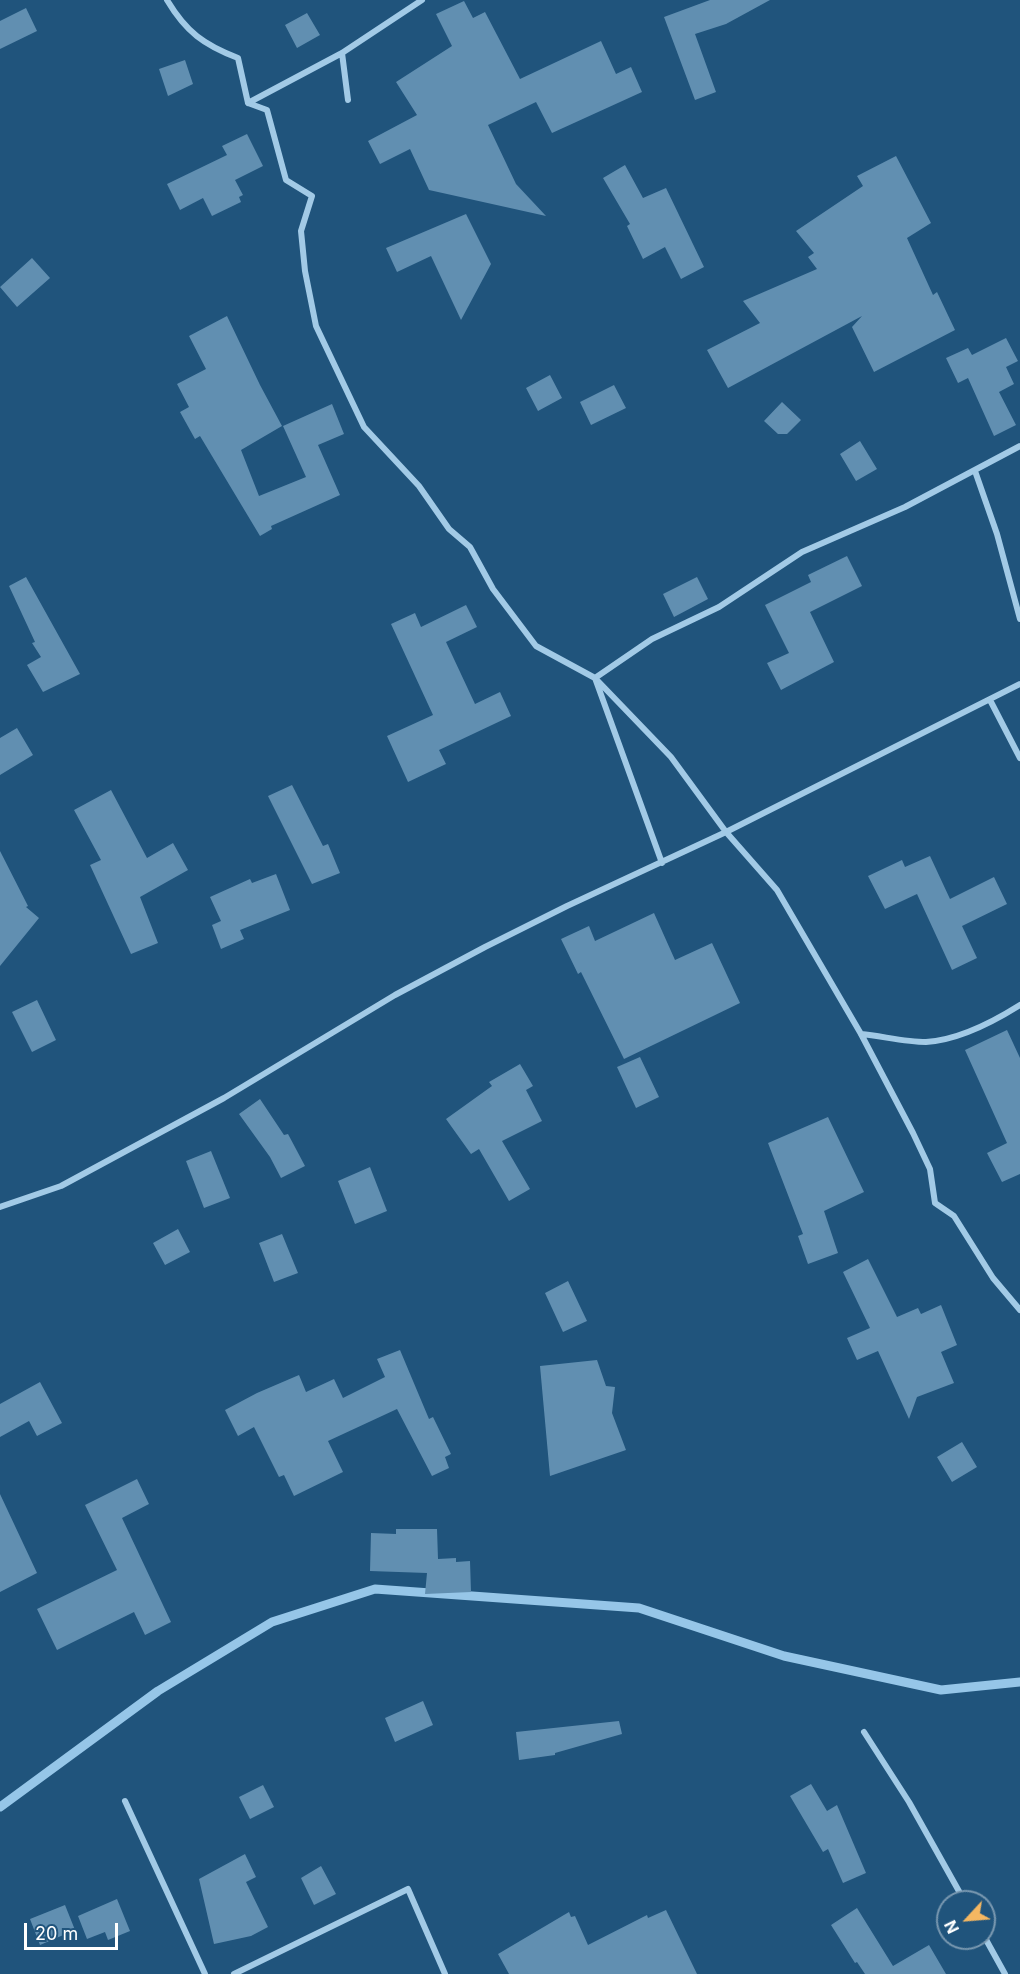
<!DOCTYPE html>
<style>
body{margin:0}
#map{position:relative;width:1020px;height:1974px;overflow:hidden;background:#20547c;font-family:Inter,sans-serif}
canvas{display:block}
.north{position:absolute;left:936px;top:1890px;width:60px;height:60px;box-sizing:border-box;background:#20547c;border:2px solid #7998b0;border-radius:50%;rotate:244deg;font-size:16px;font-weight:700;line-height:24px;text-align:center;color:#fff}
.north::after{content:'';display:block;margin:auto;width:21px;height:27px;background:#f4b762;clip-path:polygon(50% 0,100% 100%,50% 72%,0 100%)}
.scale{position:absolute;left:24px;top:1923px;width:94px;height:27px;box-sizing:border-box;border:3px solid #fff;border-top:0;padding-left:8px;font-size:18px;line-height:21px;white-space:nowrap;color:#fff;-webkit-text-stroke:4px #20547c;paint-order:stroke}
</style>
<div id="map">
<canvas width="1020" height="1974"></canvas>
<div class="north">N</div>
<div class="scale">20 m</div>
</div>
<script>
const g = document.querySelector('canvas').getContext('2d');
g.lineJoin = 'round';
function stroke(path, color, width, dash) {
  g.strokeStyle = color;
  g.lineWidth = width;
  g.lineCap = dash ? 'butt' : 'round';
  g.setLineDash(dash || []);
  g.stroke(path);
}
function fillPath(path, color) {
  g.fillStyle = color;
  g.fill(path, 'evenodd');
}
const stream = new Path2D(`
 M 0,1807 L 158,1691 L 272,1622 L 375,1589 L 639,1608 L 784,1656 L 941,1690 L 1020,1682`);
const building = new Path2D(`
 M 710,0 L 770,0 L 726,24 L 695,34 L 716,92 L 695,100 L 664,17 Z
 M 464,1 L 473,18 L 485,12 L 520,79 L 601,41 L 616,74 L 631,67 L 642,92 L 552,133 L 536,102 L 488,125 L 516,184 L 546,216 L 429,190 L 410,149 L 380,164 L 368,141 L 417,115 L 396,82 L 452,46 L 436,14 Z
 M 26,8 L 37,31 L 0,49 L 0,21 Z
 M 307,13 L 320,35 L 297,48 L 285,25 Z
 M 185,60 L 193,84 L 168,96 L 159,69 Z
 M 247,134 L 263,166 L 235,180 L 243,195 L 239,197 L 241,202 L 212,216 L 203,198 L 180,210 L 167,184 L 227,155 L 222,146 Z
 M 896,156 L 931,223 L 907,238 L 933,295 L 937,292 L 955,330 L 874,372 L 852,327 L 862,316 L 728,388 L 707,350 L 760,323 L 743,301 L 817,269 L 808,257 L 814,253 L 796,231 L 863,186 L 857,176 Z
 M 625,165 L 643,198 L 666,188 L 704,267 L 681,279 L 665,247 L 643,259 L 627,226 L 630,224 L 603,178 Z
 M 466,214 L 491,264 L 461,320 L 431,256 L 397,272 L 386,248 Z
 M 32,258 L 50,278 L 17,307 L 0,287 Z
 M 227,316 L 260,385 L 282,426 L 241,450 L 259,496 L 306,477 L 283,426 L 332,404 L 344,434 L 318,445 L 340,495 L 271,526 L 272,529 L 260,536 L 200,436 L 195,439 L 180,412 L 189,407 L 177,384 L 206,369 L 189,336 Z
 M 1006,338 L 1018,361 L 1006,367 L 1014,384 L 999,392 L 1016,425 L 994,436 L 968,378 L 958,383 L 946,358 L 968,348 L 972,355 Z
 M 550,375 L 562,398 L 538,411 L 526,388 Z
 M 614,385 L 626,408 L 591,425 L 580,402 Z
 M 782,402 L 801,420 L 787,434 L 778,434 L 764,421 Z
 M 860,441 L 877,469 L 856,481 L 840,454 Z
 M 847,556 L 862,586 L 810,612 L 834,662 L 781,690 L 767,663 L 789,653 L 765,605 L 811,582 L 808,575 Z
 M 26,577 L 80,674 L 43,692 L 27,665 L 41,657 L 32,643 L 35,642 L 9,586 Z
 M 697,577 L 708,599 L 674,617 L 663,594 Z
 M 466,605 L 477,627 L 446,642 L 475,704 L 500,692 L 511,716 L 439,750 L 446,764 L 408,782 L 387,736 L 433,715 L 391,624 L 415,613 L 421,627 Z
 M 17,728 L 33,755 L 0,775 L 0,738 Z
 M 292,785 L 323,846 L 328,844 L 340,873 L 312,884 L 268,796 Z
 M 111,790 L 147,858 L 173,843 L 188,870 L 140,897 L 158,943 L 131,954 L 90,865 L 101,860 L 74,810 Z
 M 0,851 L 28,906 L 26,907 L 39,918 L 0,966 Z
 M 930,856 L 950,899 L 994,877 L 1007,904 L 962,926 L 977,958 L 952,970 L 917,894 L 885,909 L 868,876 L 902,860 L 905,867 Z
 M 276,874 L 290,910 L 240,930 L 244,939 L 221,949 L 212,925 L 221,921 L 210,897 L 250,879 L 252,883 Z
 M 654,913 L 675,960 L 712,943 L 740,1003 L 624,1059 L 581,972 L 578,974 L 561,939 L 589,926 L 595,941 Z
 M 37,1000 L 56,1040 L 32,1052 L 12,1012 Z
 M 1007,1030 L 1020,1058 L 1020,1174 L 1002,1182 L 987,1153 L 1007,1143 L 965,1050 Z
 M 640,1057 L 659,1097 L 636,1108 L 617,1067 Z
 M 520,1064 L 533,1086 L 526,1090 L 542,1121 L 502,1141 L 530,1189 L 509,1201 L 479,1149 L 471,1154 L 446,1119 L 492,1086 L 489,1082 Z
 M 260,1099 L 284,1135 L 288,1134 L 305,1166 L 281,1178 L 270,1157 L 239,1114 Z
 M 828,1117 L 864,1192 L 824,1211 L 838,1253 L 808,1264 L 798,1236 L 803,1234 L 768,1143 Z
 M 211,1151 L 230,1198 L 204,1208 L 186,1161 Z
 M 370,1167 L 387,1211 L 355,1224 L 338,1181 Z
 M 178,1229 L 190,1252 L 165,1265 L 153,1243 Z
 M 282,1234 L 298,1273 L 274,1282 L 259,1243 Z
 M 868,1259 L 897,1317 L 918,1308 L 921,1314 L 941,1305 L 957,1345 L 941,1352 L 954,1383 L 917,1397 L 909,1419 L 878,1351 L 857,1360 L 847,1338 L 870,1328 L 843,1272 Z
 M 568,1281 L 587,1321 L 563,1332 L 545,1293 Z
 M 400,1350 L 429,1419 L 433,1417 L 451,1454 L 445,1457 L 449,1468 L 432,1476 L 397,1409 L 328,1441 L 343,1472 L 294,1496 L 284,1475 L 279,1477 L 254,1427 L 238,1436 L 225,1410 L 257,1393 L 299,1375 L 306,1392 L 334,1379 L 343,1398 L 385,1377 L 377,1359 Z
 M 597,1360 L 606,1386 L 615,1387 L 612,1413 L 626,1450 L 550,1476 L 540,1366 Z
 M 40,1382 L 62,1423 L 37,1436 L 29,1421 L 0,1437 L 0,1404 Z
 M 962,1442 L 977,1467 L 952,1482 L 937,1457 Z
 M 137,1479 L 149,1504 L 122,1518 L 171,1622 L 145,1635 L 134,1612 L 57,1650 L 37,1609 L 117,1570 L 85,1505 Z
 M 0,1494 L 37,1573 L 0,1592 Z
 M 396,1529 L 437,1529 L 438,1559 L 456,1558 L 456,1562 L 470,1561 L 471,1592 L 425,1594 L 427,1573 L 370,1571 L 371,1533 L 396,1534 Z
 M 423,1701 L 433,1725 L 395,1742 L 385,1718 Z
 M 619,1721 L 622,1734 L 555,1753 L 555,1755 L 519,1760 L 516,1732 Z
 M 811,1784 L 827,1811 L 837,1805 L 866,1873 L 843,1883 L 828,1849 L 823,1852 L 790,1796 Z
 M 263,1785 L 274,1807 L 250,1819 L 239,1797 Z
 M 245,1854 L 256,1877 L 246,1882 L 268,1927 L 251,1936 L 214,1944 L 199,1879 Z
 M 321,1866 L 336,1894 L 314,1905 L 301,1878 Z
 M 117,1899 L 130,1931 L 108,1940 L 105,1932 L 87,1939 L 78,1916 Z
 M 65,1905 L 75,1930 L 40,1945 L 30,1919 Z
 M 857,1908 L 893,1966 L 929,1945 L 946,1974 L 865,1974 L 857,1962 L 855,1963 L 831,1925 Z
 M 666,1910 L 697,1974 L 509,1974 L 498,1954 L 569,1912 L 571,1917 L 575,1916 L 588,1945 L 647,1915 L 648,1918 Z`);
const minor = new Path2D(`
 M 167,0 C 186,32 204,45 238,58 L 248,103 L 267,110 L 286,180 L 312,196 L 301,231 L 305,271 L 316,326 L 364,427 L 419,486 L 449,529 L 470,547 L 493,589 L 536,646 L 595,678 L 671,757 L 726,832 L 777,890 L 861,1034 L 913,1133 L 930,1169 L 935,1203 L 954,1216 L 993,1278 L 1020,1310
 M 342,53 L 348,100
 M 248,103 L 342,53 L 422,0
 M 975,471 L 997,534 L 1020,619
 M 990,700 L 1020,758
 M 662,863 L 595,678 L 652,639 L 719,607 L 802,552 L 905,507 L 1020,446
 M 861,1034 C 882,1036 905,1042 926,1042 C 959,1040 993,1022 1020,1005
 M 0,1207 L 61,1186 L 224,1098 L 395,995 L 485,947 L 567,906 L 726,832 L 1020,684
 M 864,1732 L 909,1802 L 965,1902
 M 125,1801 L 205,1974
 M 984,1936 L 1005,1974
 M 234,1974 L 408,1889 L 445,1974`);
stroke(stream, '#96c6e8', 9);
fillPath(building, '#618fb1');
stroke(minor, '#a2cae6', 6);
</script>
